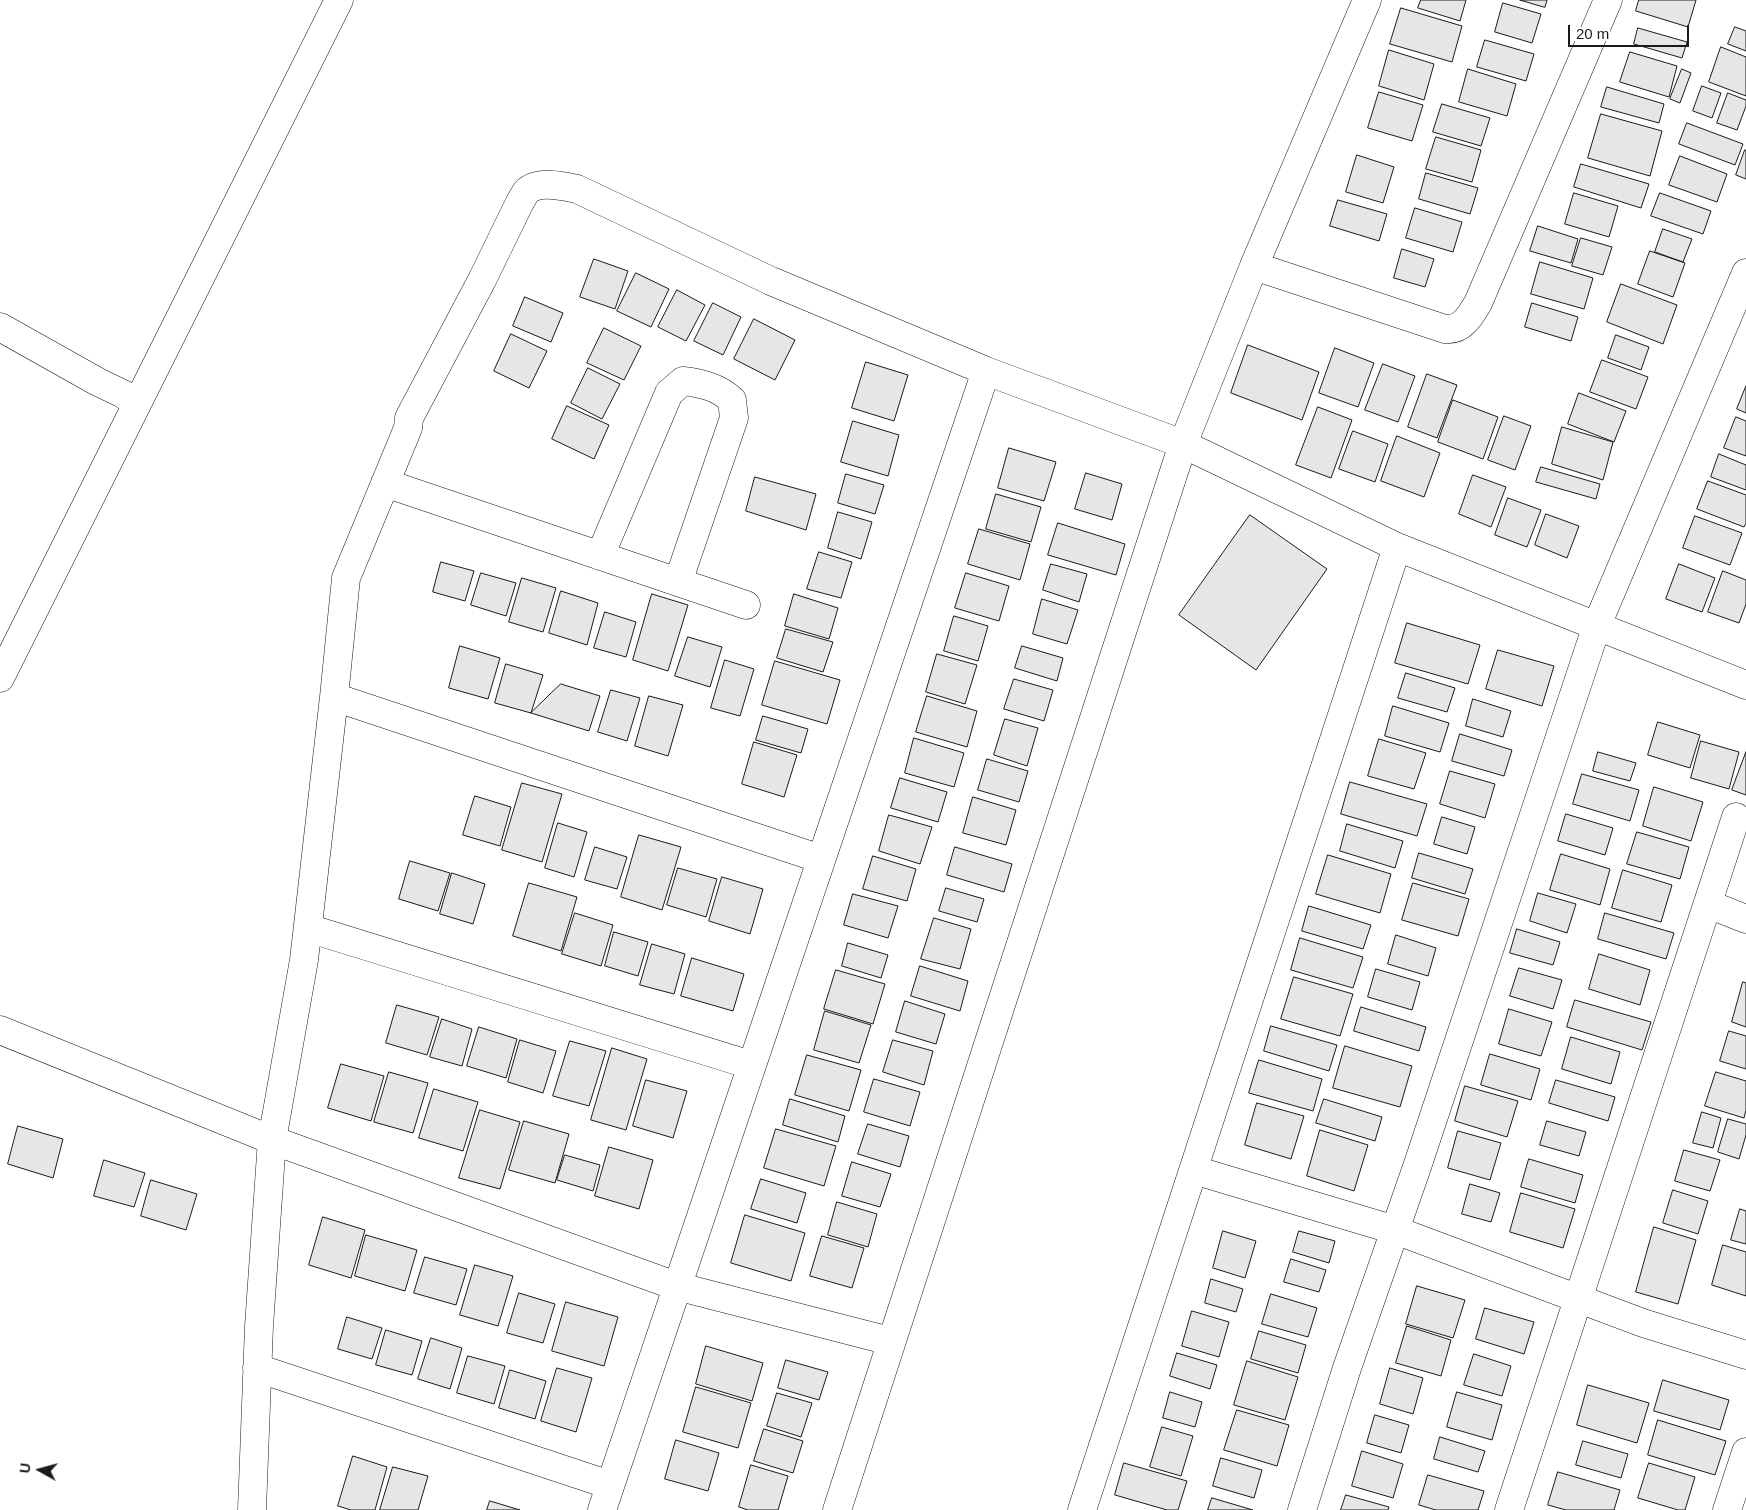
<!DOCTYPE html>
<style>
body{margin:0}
#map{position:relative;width:1746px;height:1510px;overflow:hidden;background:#fff;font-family:Arial,sans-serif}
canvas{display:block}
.north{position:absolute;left:15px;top:1445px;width:50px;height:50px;-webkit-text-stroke:4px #fff;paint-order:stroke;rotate:277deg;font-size:14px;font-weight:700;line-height:20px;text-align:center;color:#1a1a1a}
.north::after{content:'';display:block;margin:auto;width:18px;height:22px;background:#1a1a1a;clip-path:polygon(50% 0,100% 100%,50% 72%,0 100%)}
.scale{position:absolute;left:1568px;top:25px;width:121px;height:22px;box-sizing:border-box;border:2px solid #1a1a1a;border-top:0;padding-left:6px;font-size:15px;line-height:18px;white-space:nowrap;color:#1a1a1a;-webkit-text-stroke:4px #fff;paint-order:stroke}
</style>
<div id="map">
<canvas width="1746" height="1510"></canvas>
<div class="north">U</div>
<div class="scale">20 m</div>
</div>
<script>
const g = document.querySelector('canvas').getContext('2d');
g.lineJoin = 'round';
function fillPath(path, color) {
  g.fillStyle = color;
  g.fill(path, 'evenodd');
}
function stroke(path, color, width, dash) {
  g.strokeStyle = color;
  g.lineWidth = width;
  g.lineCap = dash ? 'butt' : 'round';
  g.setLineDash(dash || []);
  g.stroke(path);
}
const building = new Path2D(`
 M 1421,0 L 1466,0 L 1460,21 L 1418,8 Z
 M 1520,0 L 1547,0 L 1545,7 Z
 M 1639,0 L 1696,0 L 1688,27 L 1636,11 Z
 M 1503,3 L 1541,14 L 1532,43 L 1495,32 Z
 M 1401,8 L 1462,26 L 1452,62 L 1390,44 Z
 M 1735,27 L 1746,31 L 1746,51 L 1728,44 Z
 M 1638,28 L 1687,42 L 1682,58 L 1634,44 Z
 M 1485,40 L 1534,54 L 1526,81 L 1477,67 Z
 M 1721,47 L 1746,57 L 1746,96 L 1709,82 Z
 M 1389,50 L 1434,64 L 1424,100 L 1379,86 Z
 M 1630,52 L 1677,66 L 1669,97 L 1620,82 Z
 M 1468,69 L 1516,84 L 1507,116 L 1459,102 Z
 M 1682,69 L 1691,73 L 1680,103 L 1670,99 Z
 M 1702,86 L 1721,93 L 1712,118 L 1693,111 Z
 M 1607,87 L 1664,104 L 1659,123 L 1601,107 Z
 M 1379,92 L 1423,105 L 1412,141 L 1368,128 Z
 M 1728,93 L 1746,100 L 1746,106 L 1737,130 L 1717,123 Z
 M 1442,104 L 1490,118 L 1481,146 L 1433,132 Z
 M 1601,114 L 1662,131 L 1650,176 L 1588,158 Z
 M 1687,123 L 1743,144 L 1735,165 L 1679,144 Z
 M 1436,137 L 1481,150 L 1472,182 L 1426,169 Z
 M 1745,150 L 1746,150 L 1746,179 L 1736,175 Z
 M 1357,155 L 1394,167 L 1383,203 L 1346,192 Z
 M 1680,156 L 1727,174 L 1717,202 L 1669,185 Z
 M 1581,164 L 1649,184 L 1641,208 L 1574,187 Z
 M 1426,173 L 1478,188 L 1470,214 L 1419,199 Z
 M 1574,193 L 1618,206 L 1609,237 L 1565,224 Z
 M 1660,193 L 1711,211 L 1703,234 L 1651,216 Z
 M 1338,200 L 1387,214 L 1379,241 L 1330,226 Z
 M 1415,208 L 1462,222 L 1453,252 L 1406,238 Z
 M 1538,226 L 1578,239 L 1571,263 L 1530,251 Z
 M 1663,229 L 1692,239 L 1683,262 L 1655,252 Z
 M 1581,238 L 1612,247 L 1603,275 L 1572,266 Z
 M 1402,249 L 1434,259 L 1425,287 L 1394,278 Z
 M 1650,251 L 1685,263 L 1673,297 L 1638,284 Z
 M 594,259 L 628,271 L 615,309 L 580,297 Z
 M 1540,262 L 1593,278 L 1584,309 L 1531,294 Z
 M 636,273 L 669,289 L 651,327 L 617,311 Z
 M 1621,284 L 1677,305 L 1663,344 L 1607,322 Z
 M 677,290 L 705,305 L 686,341 L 658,327 Z
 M 525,297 L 563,313 L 551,342 L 513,326 Z
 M 713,303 L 741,317 L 723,355 L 694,341 Z
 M 1532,303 L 1578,317 L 1571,341 L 1525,327 Z
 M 754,319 L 795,340 L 775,380 L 734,359 Z
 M 604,328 L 641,346 L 624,380 L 587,363 Z
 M 511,334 L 547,351 L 529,388 L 494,371 Z
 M 1616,335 L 1649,347 L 1641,370 L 1608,358 Z
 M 1248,345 L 1319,372 L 1302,420 L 1231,393 Z
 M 1335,348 L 1374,363 L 1358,407 L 1319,393 Z
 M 1602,360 L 1648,377 L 1636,409 L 1590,392 Z
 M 866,362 L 908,375 L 894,421 L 852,408 Z
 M 1383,364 L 1415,376 L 1398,422 L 1365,410 Z
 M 588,368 L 620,384 L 602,419 L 571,403 Z
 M 1427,374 L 1457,385 L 1437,438 L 1408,427 Z
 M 1746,386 L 1746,413 L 1737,409 Z
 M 1579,393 L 1626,411 L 1614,442 L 1568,424 Z
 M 1453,400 L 1498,417 L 1483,459 L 1438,442 Z
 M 567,406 L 609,425 L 594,459 L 552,439 Z
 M 1318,407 L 1352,420 L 1331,478 L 1296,465 Z
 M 1504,416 L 1531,426 L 1515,470 L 1488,460 Z
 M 1736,417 L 1746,421 L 1746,456 L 1724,448 Z
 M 853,421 L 899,435 L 888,476 L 841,462 Z
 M 1562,427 L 1613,442 L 1603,480 L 1552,464 Z
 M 1353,431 L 1388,444 L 1375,482 L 1339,469 Z
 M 1397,436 L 1440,453 L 1424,497 L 1381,481 Z
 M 1009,448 L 1056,462 L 1044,501 L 998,488 Z
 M 1719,454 L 1746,465 L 1746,490 L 1711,477 Z
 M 1541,467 L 1600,484 L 1596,499 L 1536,482 Z
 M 1086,473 L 1122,484 L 1112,520 L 1075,509 Z
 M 846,474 L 884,485 L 875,514 L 838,503 Z
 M 1473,475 L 1506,487 L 1491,527 L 1459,514 Z
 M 755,477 L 816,494 L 806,530 L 746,511 Z
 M 1708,481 L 1746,495 L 1746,523 L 1744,527 L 1697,509 Z
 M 996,494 L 1041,507 L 1031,542 L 986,529 Z
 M 1508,498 L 1541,510 L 1527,547 L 1495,535 Z
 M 838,512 L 872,522 L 861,559 L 828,548 Z
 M 1546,514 L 1579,526 L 1567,558 L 1535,545 Z
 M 1250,515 L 1327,569 L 1256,670 L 1179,615 Z
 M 1695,516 L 1742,533 L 1730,565 L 1683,548 Z
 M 1058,523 L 1125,544 L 1116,575 L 1048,555 Z
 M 979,529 L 1030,544 L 1020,580 L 968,564 Z
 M 819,552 L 852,562 L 841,598 L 807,589 Z
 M 441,562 L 474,571 L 465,601 L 433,592 Z
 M 1051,564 L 1087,574 L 1079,602 L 1043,590 Z
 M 1679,564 L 1715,578 L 1702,612 L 1666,599 Z
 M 1723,571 L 1746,580 L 1746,604 L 1739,623 L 1708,612 Z
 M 481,573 L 516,583 L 506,616 L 471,605 Z
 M 966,573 L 1009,586 L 999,621 L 955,608 Z
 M 522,578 L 556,588 L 543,632 L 509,622 Z
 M 561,591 L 598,603 L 587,645 L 549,633 Z
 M 652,594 L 688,605 L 668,671 L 633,660 Z
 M 794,594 L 838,608 L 829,639 L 785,626 Z
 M 1042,599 L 1078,610 L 1067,644 L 1033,634 Z
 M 605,612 L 636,622 L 626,657 L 594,648 Z
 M 954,616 L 988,626 L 978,661 L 944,651 Z
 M 1407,623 L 1480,645 L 1468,684 L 1395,663 Z
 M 786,629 L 833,642 L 823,672 L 777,658 Z
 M 688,637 L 722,647 L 710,687 L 675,676 Z
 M 460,646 L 500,658 L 488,699 L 449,688 Z
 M 1022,646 L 1063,658 L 1057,681 L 1015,668 Z
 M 1498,650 L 1554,666 L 1542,706 L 1486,689 Z
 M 937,654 L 977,665 L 965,704 L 926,692 Z
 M 725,660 L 754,669 L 740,716 L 711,708 Z
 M 775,661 L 840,680 L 827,724 L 762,705 Z
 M 506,664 L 543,675 L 531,713 L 495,703 Z
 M 1406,673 L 1455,688 L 1447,712 L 1398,698 Z
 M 1014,679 L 1053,690 L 1044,721 L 1004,709 Z
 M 561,684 L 600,696 L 589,731 L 531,713 Z
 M 611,690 L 640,698 L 627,741 L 598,732 Z
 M 649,696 L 683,705 L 668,756 L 635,746 Z
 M 927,696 L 977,711 L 967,747 L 916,732 Z
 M 1473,699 L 1511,711 L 1503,737 L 1466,726 Z
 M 1393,706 L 1449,723 L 1440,752 L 1385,736 Z
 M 763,716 L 808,729 L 801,753 L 756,740 Z
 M 1005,719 L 1038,728 L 1027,766 L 994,755 Z
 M 1658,722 L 1700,735 L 1690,768 L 1648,755 Z
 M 1460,734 L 1512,750 L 1504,776 L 1452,761 Z
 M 914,738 L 964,753 L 954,787 L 905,773 Z
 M 1379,739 L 1426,753 L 1414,789 L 1368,776 Z
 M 1701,741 L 1739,752 L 1729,789 L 1691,778 Z
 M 754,742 L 797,755 L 784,797 L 742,784 Z
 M 1598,752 L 1636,763 L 1630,781 L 1593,771 Z
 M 1746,752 L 1746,795 L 1732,790 Z
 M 987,759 L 1028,771 L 1019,802 L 978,790 Z
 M 1450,771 L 1495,784 L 1485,818 L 1440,804 Z
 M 1582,774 L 1639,790 L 1630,821 L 1573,804 Z
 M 900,778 L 947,792 L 938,822 L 891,808 Z
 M 1350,782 L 1427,804 L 1417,836 L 1341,814 Z
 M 522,783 L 562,794 L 542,862 L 502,850 Z
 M 1654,787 L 1703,802 L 1691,841 L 1643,826 Z
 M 475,796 L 511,807 L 500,846 L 463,835 Z
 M 973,797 L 1016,810 L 1006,845 L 963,833 Z
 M 1566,814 L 1613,828 L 1605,855 L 1558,841 Z
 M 889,815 L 932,827 L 920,864 L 879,851 Z
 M 1442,817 L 1475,827 L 1467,854 L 1434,844 Z
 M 558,823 L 587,832 L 574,877 L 545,868 Z
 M 1347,824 L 1403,841 L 1395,868 L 1340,851 Z
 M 1637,832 L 1689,847 L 1680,879 L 1627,864 Z
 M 639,835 L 681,847 L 662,910 L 621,897 Z
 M 595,847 L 627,857 L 617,889 L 585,880 Z
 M 955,847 L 1012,864 L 1004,892 L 947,875 Z
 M 1419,853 L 1473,869 L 1465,894 L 1412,878 Z
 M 1561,854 L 1610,869 L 1600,905 L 1550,890 Z
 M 1328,855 L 1391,874 L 1380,913 L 1316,894 Z
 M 873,856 L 916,869 L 907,901 L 863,889 Z
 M 410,861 L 450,873 L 438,911 L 399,899 Z
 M 678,868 L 717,879 L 706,917 L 667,905 Z
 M 1623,870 L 1672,885 L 1661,922 L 1612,908 Z
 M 452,873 L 485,884 L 473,924 L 440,914 Z
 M 722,877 L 763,889 L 750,934 L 709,921 Z
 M 529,883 L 577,897 L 561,951 L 513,936 Z
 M 1413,883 L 1469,899 L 1458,936 L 1402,920 Z
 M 946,888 L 984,899 L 977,922 L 939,911 Z
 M 1538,893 L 1576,904 L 1567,933 L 1530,921 Z
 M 853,894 L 898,906 L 888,938 L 844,925 Z
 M 1309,906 L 1371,925 L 1363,949 L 1302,931 Z
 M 575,913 L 613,925 L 601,966 L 562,954 Z
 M 1605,913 L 1674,933 L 1666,959 L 1598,939 Z
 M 934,918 L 971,929 L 960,969 L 921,959 Z
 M 1517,929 L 1560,942 L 1553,965 L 1510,953 Z
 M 614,932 L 648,942 L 638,976 L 605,966 Z
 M 1396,935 L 1436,948 L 1428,976 L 1388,964 Z
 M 1300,938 L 1363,957 L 1353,988 L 1291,970 Z
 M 848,943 L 888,955 L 881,978 L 842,966 Z
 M 652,944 L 685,954 L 674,994 L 640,985 Z
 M 1599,954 L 1650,970 L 1640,1005 L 1589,989 Z
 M 692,958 L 744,974 L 733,1011 L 681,996 Z
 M 920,966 L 968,981 L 960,1011 L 911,996 Z
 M 1519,968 L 1562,980 L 1553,1009 L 1510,996 Z
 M 1376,969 L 1420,982 L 1412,1010 L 1368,997 Z
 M 836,970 L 885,984 L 873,1024 L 824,1009 Z
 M 1294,977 L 1353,994 L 1340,1036 L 1281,1019 Z
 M 1743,982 L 1746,983 L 1746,1027 L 1732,1022 Z
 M 1575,1000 L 1651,1022 L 1642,1050 L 1567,1027 Z
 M 905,1001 L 945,1014 L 936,1044 L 896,1032 Z
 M 397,1005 L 439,1017 L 427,1055 L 386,1043 Z
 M 1361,1007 L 1426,1027 L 1419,1051 L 1354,1031 Z
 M 1509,1009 L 1552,1022 L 1541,1056 L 1499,1044 Z
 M 825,1011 L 871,1025 L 859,1063 L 814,1050 Z
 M 442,1019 L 472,1029 L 462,1066 L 430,1057 Z
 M 1271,1026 L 1337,1045 L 1329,1071 L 1264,1051 Z
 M 479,1027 L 517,1039 L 506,1078 L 467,1066 Z
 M 1729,1031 L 1746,1036 L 1746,1069 L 1720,1061 Z
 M 1571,1037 L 1620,1052 L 1611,1084 L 1562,1069 Z
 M 520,1040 L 556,1051 L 543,1093 L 508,1082 Z
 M 893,1040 L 933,1051 L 924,1085 L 883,1072 Z
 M 570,1041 L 606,1051 L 589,1106 L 553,1096 Z
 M 1345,1046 L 1412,1066 L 1400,1107 L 1333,1088 Z
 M 612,1048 L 647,1059 L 626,1130 L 591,1120 Z
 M 1490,1054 L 1540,1069 L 1531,1100 L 1481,1085 Z
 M 807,1055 L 861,1070 L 849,1111 L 795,1095 Z
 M 1259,1060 L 1322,1079 L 1313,1111 L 1249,1093 Z
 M 341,1064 L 384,1076 L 371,1121 L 328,1108 Z
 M 389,1072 L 428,1083 L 413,1133 L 374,1122 Z
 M 1716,1072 L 1746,1081 L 1746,1110 L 1744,1118 L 1705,1106 Z
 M 874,1079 L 920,1092 L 910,1126 L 864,1112 Z
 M 646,1080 L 687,1091 L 673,1138 L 633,1126 Z
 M 1556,1080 L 1615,1097 L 1608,1121 L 1549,1103 Z
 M 1465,1086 L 1518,1101 L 1507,1137 L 1455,1121 Z
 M 434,1089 L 478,1102 L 463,1151 L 419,1138 Z
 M 790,1099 L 845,1116 L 838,1142 L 783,1125 Z
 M 1324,1099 L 1382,1117 L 1375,1141 L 1316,1123 Z
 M 1257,1103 L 1304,1116 L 1291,1159 L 1245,1145 Z
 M 480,1110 L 520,1122 L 500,1189 L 459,1178 Z
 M 1702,1112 L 1721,1118 L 1713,1148 L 1693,1143 Z
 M 1728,1119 L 1746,1124 L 1746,1135 L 1739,1159 L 1718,1152 Z
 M 524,1121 L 569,1134 L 555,1183 L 509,1170 Z
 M 1547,1121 L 1586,1132 L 1579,1156 L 1540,1145 Z
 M 868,1124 L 909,1136 L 900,1167 L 858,1154 Z
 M 18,1126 L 63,1139 L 53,1178 L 8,1164 Z
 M 776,1129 L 836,1146 L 824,1186 L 764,1168 Z
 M 1320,1130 L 1368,1145 L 1354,1191 L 1307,1176 Z
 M 1458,1131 L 1501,1143 L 1490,1180 L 1448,1168 Z
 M 609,1147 L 653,1160 L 639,1209 L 595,1196 Z
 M 1684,1150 L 1720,1160 L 1710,1191 L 1675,1181 Z
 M 565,1155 L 600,1165 L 593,1191 L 557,1180 Z
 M 1529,1159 L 1583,1175 L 1575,1203 L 1521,1187 Z
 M 104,1160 L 145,1173 L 134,1207 L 94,1196 Z
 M 852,1162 L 891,1174 L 880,1207 L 842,1196 Z
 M 761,1179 L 806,1193 L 797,1223 L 751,1209 Z
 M 151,1180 L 197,1194 L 186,1230 L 141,1216 Z
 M 1470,1184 L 1500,1193 L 1491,1222 L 1462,1214 Z
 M 1673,1190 L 1708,1201 L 1698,1234 L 1663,1223 Z
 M 1521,1193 L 1575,1209 L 1563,1248 L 1510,1232 Z
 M 837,1202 L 877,1214 L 868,1247 L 828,1235 Z
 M 1740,1209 L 1746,1211 L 1746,1244 L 1731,1240 Z
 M 745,1215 L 805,1233 L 791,1281 L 731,1263 Z
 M 323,1217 L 365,1230 L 351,1278 L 309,1265 Z
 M 1654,1227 L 1696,1240 L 1678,1304 L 1636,1292 Z
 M 1223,1231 L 1256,1241 L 1245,1278 L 1213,1268 Z
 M 1299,1231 L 1335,1241 L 1329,1263 L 1293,1252 Z
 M 366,1235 L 417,1250 L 405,1291 L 355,1276 Z
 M 822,1236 L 864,1248 L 852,1288 L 810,1276 Z
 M 1723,1245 L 1746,1252 L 1746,1296 L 1712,1285 Z
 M 425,1257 L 467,1269 L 456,1305 L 414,1293 Z
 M 1291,1259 L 1326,1270 L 1319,1292 L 1284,1282 Z
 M 475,1265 L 513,1276 L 498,1326 L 460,1315 Z
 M 1211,1279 L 1243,1289 L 1236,1312 L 1205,1303 Z
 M 1417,1286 L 1465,1300 L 1453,1338 L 1406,1324 Z
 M 519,1293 L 555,1304 L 543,1343 L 507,1333 Z
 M 1271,1294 L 1317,1308 L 1308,1337 L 1262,1324 Z
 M 566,1302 L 618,1317 L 604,1366 L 552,1351 Z
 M 1485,1308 L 1534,1322 L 1524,1354 L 1476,1339 Z
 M 1192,1311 L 1229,1322 L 1219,1357 L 1182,1346 Z
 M 347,1317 L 382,1328 L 372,1359 L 338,1349 Z
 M 1407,1326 L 1451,1340 L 1441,1376 L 1396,1363 Z
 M 386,1330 L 422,1341 L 412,1375 L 376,1365 Z
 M 1259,1331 L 1306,1345 L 1298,1373 L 1251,1359 Z
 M 431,1338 L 462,1348 L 450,1389 L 418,1379 Z
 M 706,1346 L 763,1363 L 752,1401 L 696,1384 Z
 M 1177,1353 L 1217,1365 L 1210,1389 L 1170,1376 Z
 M 1474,1354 L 1511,1366 L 1502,1396 L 1464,1385 Z
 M 468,1356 L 505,1366 L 494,1404 L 457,1393 Z
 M 786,1360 L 828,1372 L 819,1400 L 778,1388 Z
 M 1247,1361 L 1298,1377 L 1285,1420 L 1234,1405 Z
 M 557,1368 L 592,1378 L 576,1432 L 541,1421 Z
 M 1390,1368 L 1423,1378 L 1413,1414 L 1380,1404 Z
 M 510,1370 L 546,1381 L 535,1419 L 499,1408 Z
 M 1663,1380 L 1729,1400 L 1720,1430 L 1654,1411 Z
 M 1588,1385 L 1649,1403 L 1637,1443 L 1577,1425 Z
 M 696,1387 L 751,1403 L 738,1448 L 683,1432 Z
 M 1170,1392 L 1202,1402 L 1195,1427 L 1163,1418 Z
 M 1457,1392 L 1502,1405 L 1492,1440 L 1447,1427 Z
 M 777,1393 L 812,1403 L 801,1437 L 767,1426 Z
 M 1237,1410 L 1289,1425 L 1277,1466 L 1224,1450 Z
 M 1375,1415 L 1409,1425 L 1401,1453 L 1367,1443 Z
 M 1658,1420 L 1726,1441 L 1715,1475 L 1648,1455 Z
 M 1162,1427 L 1193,1436 L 1181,1476 L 1150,1467 Z
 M 764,1429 L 803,1441 L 793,1473 L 754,1461 Z
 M 1440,1437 L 1485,1451 L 1478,1472 L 1434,1459 Z
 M 676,1440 L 719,1453 L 708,1491 L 665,1479 Z
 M 1583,1441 L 1628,1454 L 1621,1478 L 1576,1465 Z
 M 1362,1451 L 1403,1464 L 1393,1498 L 1352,1486 Z
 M 353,1456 L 387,1467 L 375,1510 L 351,1510 L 338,1506 Z
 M 1221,1458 L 1262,1470 L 1254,1498 L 1213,1486 Z
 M 1124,1463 L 1187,1481 L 1178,1510 L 1167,1510 L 1115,1495 Z
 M 1649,1463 L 1695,1477 L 1685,1510 L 1678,1510 L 1638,1498 Z
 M 751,1465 L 788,1476 L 778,1510 L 748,1510 L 739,1507 Z
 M 393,1467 L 428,1476 L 418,1510 L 380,1510 Z
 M 1558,1472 L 1620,1490 L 1614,1510 L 1566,1510 L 1548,1505 Z
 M 1428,1475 L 1484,1491 L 1478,1510 L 1436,1510 L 1419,1505 Z
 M 1346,1495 L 1389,1507 L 1388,1510 L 1341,1510 Z
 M 1212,1498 L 1253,1510 L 1208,1510 Z
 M 490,1501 L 520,1510 L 487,1510 Z`);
const minor = new Path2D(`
 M 1254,266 L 1445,329 C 1462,331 1471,315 1478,303 L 1608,0
 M 0,327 L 98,382 L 123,394 L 137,404
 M 385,483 L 746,605
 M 600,556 L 669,393 L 683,381 C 701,383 718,387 732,400 L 734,418 L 678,582
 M 0,678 L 339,0
 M 334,697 L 821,859
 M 1708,904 L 1746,919
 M 308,928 L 751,1065
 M 0,1030 L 272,1140 L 676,1286 L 890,1341
 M 1194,1170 L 1395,1230 L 1643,1323 L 1746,1355
 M 257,1368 L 610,1485
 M 252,1510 L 259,1326 L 272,1140 L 304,960 L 334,697 L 346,578 L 408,428 L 409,418 L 482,280 L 520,202 C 522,199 524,195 526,192 C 537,180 563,186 577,189 L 771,281 L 986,371 L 1183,444 L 1397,547 L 1746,685
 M 602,1510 L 986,371
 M 837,1510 L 1183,444 L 1254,266 L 1367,0
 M 1082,1510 L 1397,547
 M 1302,1510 L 1347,1368 L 1418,1164 L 1597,625 L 1746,273
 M 1509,1510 L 1736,817
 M 1727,1510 L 1746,1452`);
fillPath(building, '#e6e6e6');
stroke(building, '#1a1a1a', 1);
stroke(minor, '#1a1a1a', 29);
stroke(minor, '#fff', 28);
</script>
